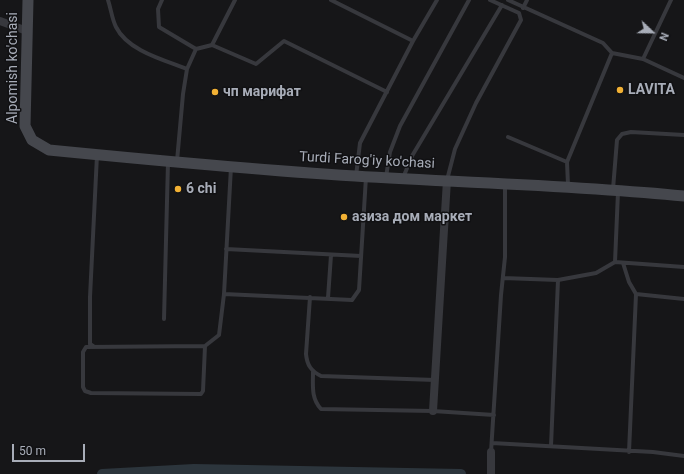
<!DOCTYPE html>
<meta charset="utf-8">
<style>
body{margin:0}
#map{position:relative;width:684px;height:474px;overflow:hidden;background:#161618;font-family:Roboto,sans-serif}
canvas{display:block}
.north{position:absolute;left:632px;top:12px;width:40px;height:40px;-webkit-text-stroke:3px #111113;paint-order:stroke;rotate:112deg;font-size:11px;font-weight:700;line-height:16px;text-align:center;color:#a8adb8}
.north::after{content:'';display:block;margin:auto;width:14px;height:18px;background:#a8adb8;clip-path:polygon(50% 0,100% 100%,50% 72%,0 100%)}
.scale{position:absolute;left:12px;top:444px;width:73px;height:18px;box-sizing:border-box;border:2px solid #a8adb8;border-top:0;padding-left:5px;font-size:12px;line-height:14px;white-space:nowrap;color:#a8adb8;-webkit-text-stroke:3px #111113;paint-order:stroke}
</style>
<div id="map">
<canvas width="684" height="474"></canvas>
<div class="north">N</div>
<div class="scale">50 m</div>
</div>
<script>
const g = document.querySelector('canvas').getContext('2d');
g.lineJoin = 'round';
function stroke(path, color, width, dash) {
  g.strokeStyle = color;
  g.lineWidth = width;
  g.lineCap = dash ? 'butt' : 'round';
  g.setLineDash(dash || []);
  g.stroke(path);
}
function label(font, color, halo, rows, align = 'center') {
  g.font = font + ' Roboto,sans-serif';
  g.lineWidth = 3;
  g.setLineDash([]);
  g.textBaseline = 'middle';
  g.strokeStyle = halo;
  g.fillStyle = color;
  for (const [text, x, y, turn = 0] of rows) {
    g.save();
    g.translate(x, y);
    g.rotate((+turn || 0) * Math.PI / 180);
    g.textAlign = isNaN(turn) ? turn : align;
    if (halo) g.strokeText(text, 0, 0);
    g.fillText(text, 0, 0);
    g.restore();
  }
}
const canal = new Path2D(`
 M 102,474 L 194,469 L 461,474`);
const lane = new Path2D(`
 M 108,0 C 111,9 112,19 116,27 C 128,51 164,60 187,69
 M 162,0 L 158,9 L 159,27 L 196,49 L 212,45 L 256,64 L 284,41 L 387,92
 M 331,0 L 413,41
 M 508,0 L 603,43 L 612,53
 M 523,8 L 527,0
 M 212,45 L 235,0
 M 643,59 L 671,0
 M 508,137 L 567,162
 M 177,161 L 183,94 L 187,69 L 196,49
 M 356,176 L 360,143 L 413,41 L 437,0
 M 386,177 L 390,152 L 400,126 L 469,0
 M 403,178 L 412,156 L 502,5
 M 447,180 L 455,149 L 476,103 L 521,20 L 519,13 L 490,0
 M 568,185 L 567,162 L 612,53 L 643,59 L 684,78
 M 613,189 L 617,140 L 622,134 L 631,132 L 684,135
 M 226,249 L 361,256
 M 615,262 L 618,192
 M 623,263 L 629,282 L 636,294 L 684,299
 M 503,278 L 558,280 L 596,273 L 615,262 L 684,267
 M 224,294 L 352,300 L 359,290 L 366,177
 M 310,297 L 306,354 C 307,365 311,371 321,376 L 435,380
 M 328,298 L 331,255
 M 164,319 L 168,162
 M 93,346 L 90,344 L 90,297 L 97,155
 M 205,346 L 203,391 L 201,394 L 91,393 L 85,391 L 83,387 L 83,352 L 86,347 L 205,346 L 219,335 L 224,294 L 231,167
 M 313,372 C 313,386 311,398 321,409 L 433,411 L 494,415
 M 492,443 L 653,452 L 684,456
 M 551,446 L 558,280
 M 491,452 L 501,295 L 505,257 L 505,185
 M 629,452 L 636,294`);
const street = new Path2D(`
 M 0,21 L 27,31
 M 433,411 L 447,180
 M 491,474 L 491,452`);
const secondary = new Path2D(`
 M 28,0 L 25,126 L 32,140 L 49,150 C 151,160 253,170 355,176 C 465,183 574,185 684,196`);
const markers = [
 [620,90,4,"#f2b134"],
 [215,92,4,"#f2b134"],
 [178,189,4,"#f2b134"],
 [344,217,4,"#f2b134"]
];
const streetNames = [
 ["Alpomish ko'chasi",13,68,-90],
 ["Turdi Farog'iy ko'chasi",367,161,3]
];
const poiNames = [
 ["LAVITA",628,90],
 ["чп марифат",223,92],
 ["6 chi",186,189],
 ["азиза дом маркет",352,217]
];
stroke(canal, '#2c353c', 10);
stroke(lane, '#37383d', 4);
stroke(street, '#37383d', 8);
stroke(secondary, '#45474d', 11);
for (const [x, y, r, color] of markers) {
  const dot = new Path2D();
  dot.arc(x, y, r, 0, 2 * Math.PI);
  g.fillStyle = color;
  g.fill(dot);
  stroke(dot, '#111113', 1.5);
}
label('14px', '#a8adb8', '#111113', streetNames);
label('bold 14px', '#a8adb8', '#111113', poiNames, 'left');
</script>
